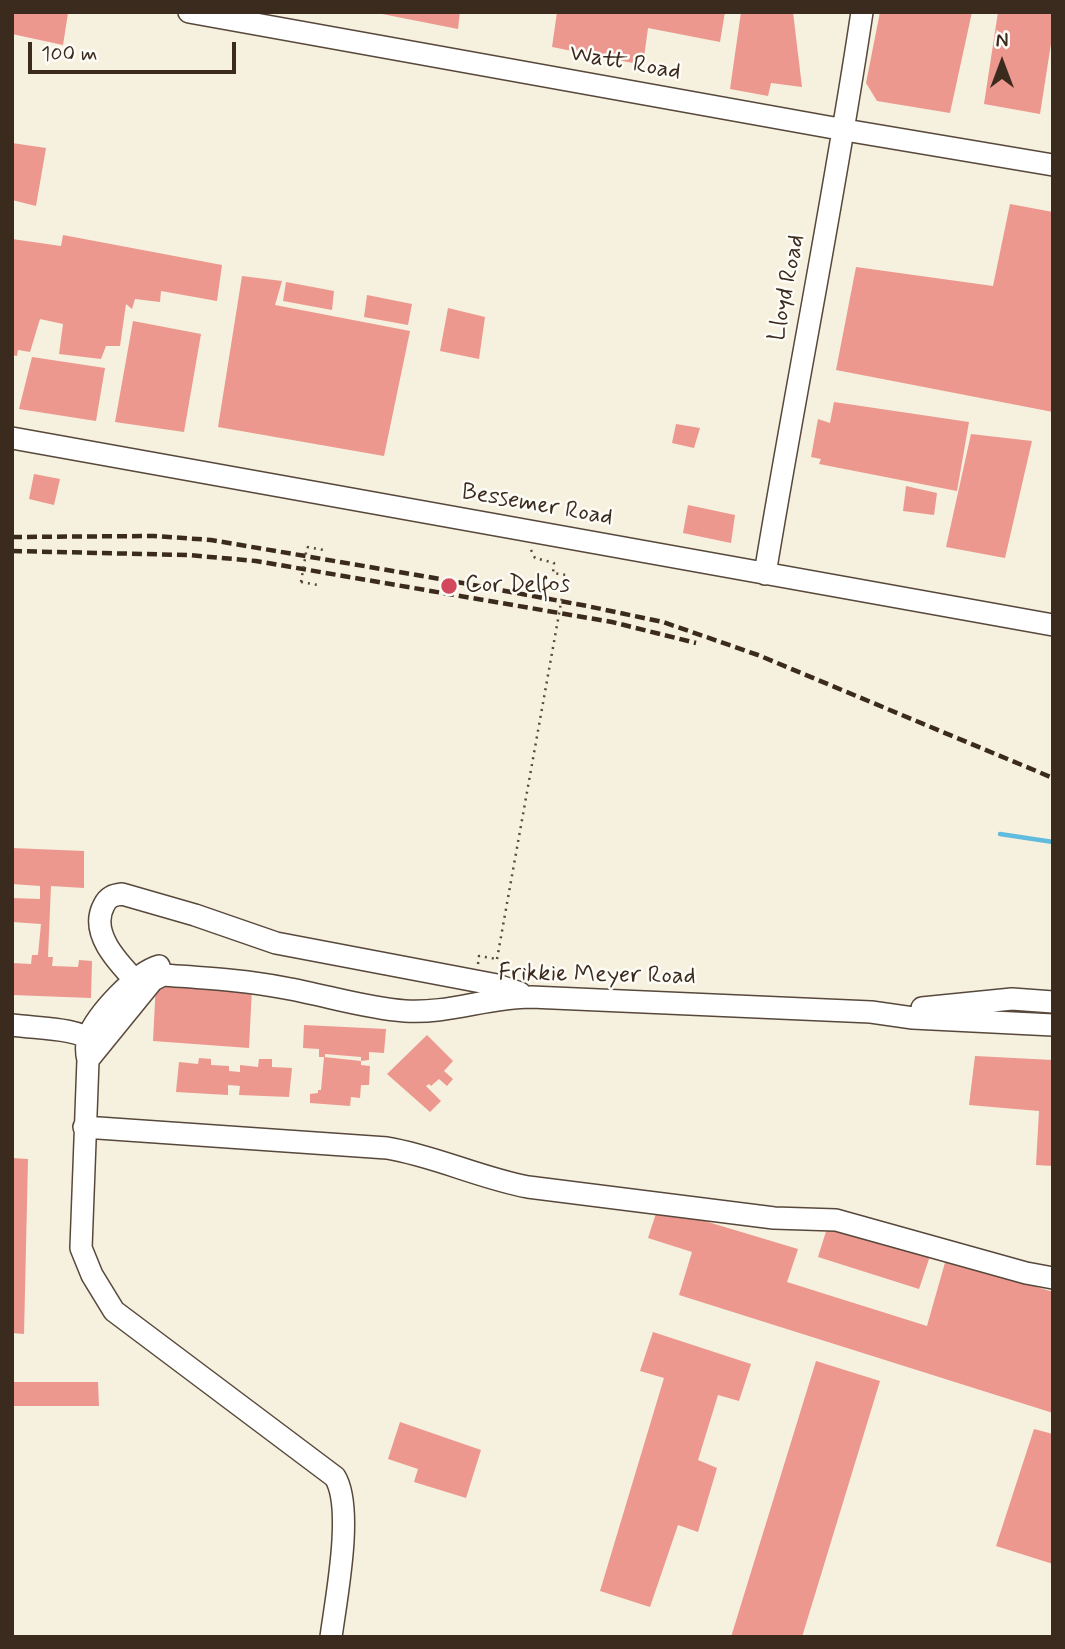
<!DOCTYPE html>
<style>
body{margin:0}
#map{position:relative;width:1065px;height:1649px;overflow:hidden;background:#f6f0de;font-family:Mynerve,sans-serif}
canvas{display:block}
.frame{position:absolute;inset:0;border:14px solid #3b2a1e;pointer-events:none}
.north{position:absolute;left:967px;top:28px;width:70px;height:70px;-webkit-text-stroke:5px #fdfcf7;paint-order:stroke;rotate:0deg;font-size:19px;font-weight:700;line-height:28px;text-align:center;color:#3b2a1e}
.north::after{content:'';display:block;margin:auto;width:24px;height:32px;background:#3b2a1e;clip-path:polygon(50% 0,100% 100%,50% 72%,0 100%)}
.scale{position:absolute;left:28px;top:42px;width:208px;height:32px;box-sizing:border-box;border:4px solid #3b2a1e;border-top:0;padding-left:9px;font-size:21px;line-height:24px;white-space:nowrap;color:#3b2a1e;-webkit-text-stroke:5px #fdfcf7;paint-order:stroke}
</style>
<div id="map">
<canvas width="1065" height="1649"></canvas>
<div class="frame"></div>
<div class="north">N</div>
<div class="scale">100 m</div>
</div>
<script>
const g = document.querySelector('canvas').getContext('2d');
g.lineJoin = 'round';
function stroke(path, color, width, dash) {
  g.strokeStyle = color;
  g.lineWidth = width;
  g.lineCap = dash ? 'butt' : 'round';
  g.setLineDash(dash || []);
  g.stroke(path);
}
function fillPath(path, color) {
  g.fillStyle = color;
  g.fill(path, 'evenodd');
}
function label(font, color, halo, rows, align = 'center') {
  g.font = font + ' Mynerve,sans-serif';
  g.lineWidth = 5;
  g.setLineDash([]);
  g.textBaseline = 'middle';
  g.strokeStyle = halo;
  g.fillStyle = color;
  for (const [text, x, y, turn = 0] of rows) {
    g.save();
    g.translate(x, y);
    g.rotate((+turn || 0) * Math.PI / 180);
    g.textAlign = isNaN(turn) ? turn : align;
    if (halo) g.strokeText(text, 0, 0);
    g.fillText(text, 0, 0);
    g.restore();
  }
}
const stream = new Path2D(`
 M 1000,834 L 1053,842`);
const building = new Path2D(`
 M 12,12 L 68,13 L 63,45 L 12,34 Z
 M 372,12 L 460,12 L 458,29 Z
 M 557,12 L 725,12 L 720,42 L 648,28 L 643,65 L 552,47 Z
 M 741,12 L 793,12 L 802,87 L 771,83 L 768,96 L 730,89 Z
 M 880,12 L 972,12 L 950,113 L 877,101 L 866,83 Z
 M 998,12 L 1053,12 L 1053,31 L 1040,114 L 984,104 Z
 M 12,143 L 46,148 L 36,206 L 12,200 Z
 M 1010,204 L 1053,212 L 1053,412 L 836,370 L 856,267 L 993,286 Z
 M 63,235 L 222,265 L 217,301 L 161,291 L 160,302 L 135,299 L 132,309 L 126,304 L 120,346 L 106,346 L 101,359 L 59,354 L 63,324 L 40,319 L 30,352 L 18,350 L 17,356 L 12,355 L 12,239 L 61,246 Z
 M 242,276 L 282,281 L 275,305 L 410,331 L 384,456 L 218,427 Z
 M 286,282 L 334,291 L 332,310 L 283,301 Z
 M 367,295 L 412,304 L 408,325 L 364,317 Z
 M 448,308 L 485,317 L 479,359 L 440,351 Z
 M 133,321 L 201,334 L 184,432 L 115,422 Z
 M 32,357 L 105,368 L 96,421 L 19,409 Z
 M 834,402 L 969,422 L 957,491 L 819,464 L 821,459 L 811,457 L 818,419 L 830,423 Z
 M 676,424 L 700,428 L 694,448 L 672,443 Z
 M 971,434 L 1032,441 L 1005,558 L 946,547 Z
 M 34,474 L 60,479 L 54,505 L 29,499 Z
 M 906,486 L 937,493 L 934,515 L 903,511 Z
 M 688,505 L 735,515 L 731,543 L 683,533 Z
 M 12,848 L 84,851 L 84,888 L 51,886 L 48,957 L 53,957 L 52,966 L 78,967 L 79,960 L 92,961 L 91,998 L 12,995 L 12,963 L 31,964 L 32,955 L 38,955 L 41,924 L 12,922 L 12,898 L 40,899 L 40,886 L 12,884 Z
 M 156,982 L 252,988 L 249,1048 L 153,1041 Z
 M 304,1025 L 386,1029 L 384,1053 L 369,1052 L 369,1060 L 361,1061 L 361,1057 L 325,1054 L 325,1057 L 319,1057 L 319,1049 L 303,1048 Z
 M 427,1035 L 453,1061 L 444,1071 L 453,1079 L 447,1086 L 439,1079 L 431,1086 L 429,1084 L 426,1086 L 441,1101 L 430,1112 L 387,1074 Z
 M 975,1056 L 1053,1060 L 1053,1166 L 1036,1165 L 1039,1111 L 969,1105 Z
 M 324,1057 L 361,1061 L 361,1065 L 370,1066 L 369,1085 L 361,1085 L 360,1098 L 351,1097 L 350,1106 L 310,1103 L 310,1094 L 318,1093 L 318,1090 L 321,1090 Z
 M 199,1058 L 211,1059 L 211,1065 L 229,1066 L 229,1071 L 240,1072 L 240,1065 L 258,1067 L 259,1059 L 272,1059 L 272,1067 L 292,1068 L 289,1097 L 239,1095 L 240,1086 L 228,1085 L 228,1095 L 176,1092 L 179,1062 L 198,1064 Z
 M 12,1158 L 28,1159 L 24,1334 L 12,1333 Z
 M 658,1207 L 798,1249 L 787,1282 L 927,1326 L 946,1259 L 1053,1292 L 1053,1413 L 679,1295 L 692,1252 L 648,1238 Z
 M 828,1225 L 931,1253 L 919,1289 L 818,1257 Z
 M 653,1332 L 751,1364 L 739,1401 L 718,1395 L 698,1460 L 717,1468 L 698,1532 L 678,1525 L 650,1607 L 600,1591 L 664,1378 L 640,1371 Z
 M 816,1361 L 880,1381 L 802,1637 L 731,1637 Z
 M 12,1382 L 98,1382 L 99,1406 L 12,1406 Z
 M 400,1422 L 481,1450 L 466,1498 L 414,1482 L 418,1469 L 388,1459 Z
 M 1034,1429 L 1053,1434 L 1053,1564 L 996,1546 Z`);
const path = new Path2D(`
 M 307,547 L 324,550
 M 531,550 L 535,558 L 554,563 L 553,573 L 566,575
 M 301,582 L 318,585
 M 478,964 L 479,956 L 497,959`);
const minor = new Path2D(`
 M 189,12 L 845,130 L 1053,165
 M 12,438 L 1053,625
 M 765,574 C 796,386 834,200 862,12
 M 159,966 C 135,973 97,1014 88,1037 C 86,1045 86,1052 88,1060 L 81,1248 L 92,1275 L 114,1311 L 335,1477 C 354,1508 336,1599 331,1637
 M 144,990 C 125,969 87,936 104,905 C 108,897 113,895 122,894 L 195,915 L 276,943 L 497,985 L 520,993
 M 922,1008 L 1012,999 L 1053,1002
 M 12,1025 C 41,1029 74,1027 98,1043
 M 88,1060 L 153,980 L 163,975 C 203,978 244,980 285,988 C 325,995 364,1008 405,1011 C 448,1014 488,997 531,997 L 871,1012 L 913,1018 L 1053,1025
 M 84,1127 L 387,1148 C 435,1156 480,1178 528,1187 L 774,1218 L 836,1220 L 1026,1273 L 1053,1278`);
const rail = new Path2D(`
 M 12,537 L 154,536 L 211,540 L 446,580 L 587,606 L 663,622 L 758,655 L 1053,778
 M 12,551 L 188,555 L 256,561 L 612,622 L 696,643`);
const pathBridge = new Path2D(`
 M 301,582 L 307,547
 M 497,959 L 566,575`);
const markers = [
 [449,586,9,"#d1495b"]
];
const streetNames = [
 ["Watt Road",625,64,10],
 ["Lloyd Road",788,288,-79],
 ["Bessemer Road",537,506,10],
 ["Frikkie Meyer Road",597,976,1]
];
const poiNames = [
 ["Cor Delfos",465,586]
];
stroke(stream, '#60bcde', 4.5);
fillPath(building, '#ec988e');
stroke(minor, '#57483b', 24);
stroke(path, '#57483b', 2.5, [2, 5]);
stroke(minor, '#fff', 21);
stroke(rail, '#3b2a1e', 4.5, [10, 5]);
stroke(pathBridge, '#57483b', 2.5, [2, 5]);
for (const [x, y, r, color] of markers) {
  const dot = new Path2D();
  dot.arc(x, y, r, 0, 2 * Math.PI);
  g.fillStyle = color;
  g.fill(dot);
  stroke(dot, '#fdfcf7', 2.5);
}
label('24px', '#3b2a1e', '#fdfcf7', streetNames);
label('24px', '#3b2a1e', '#fdfcf7', poiNames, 'left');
</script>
